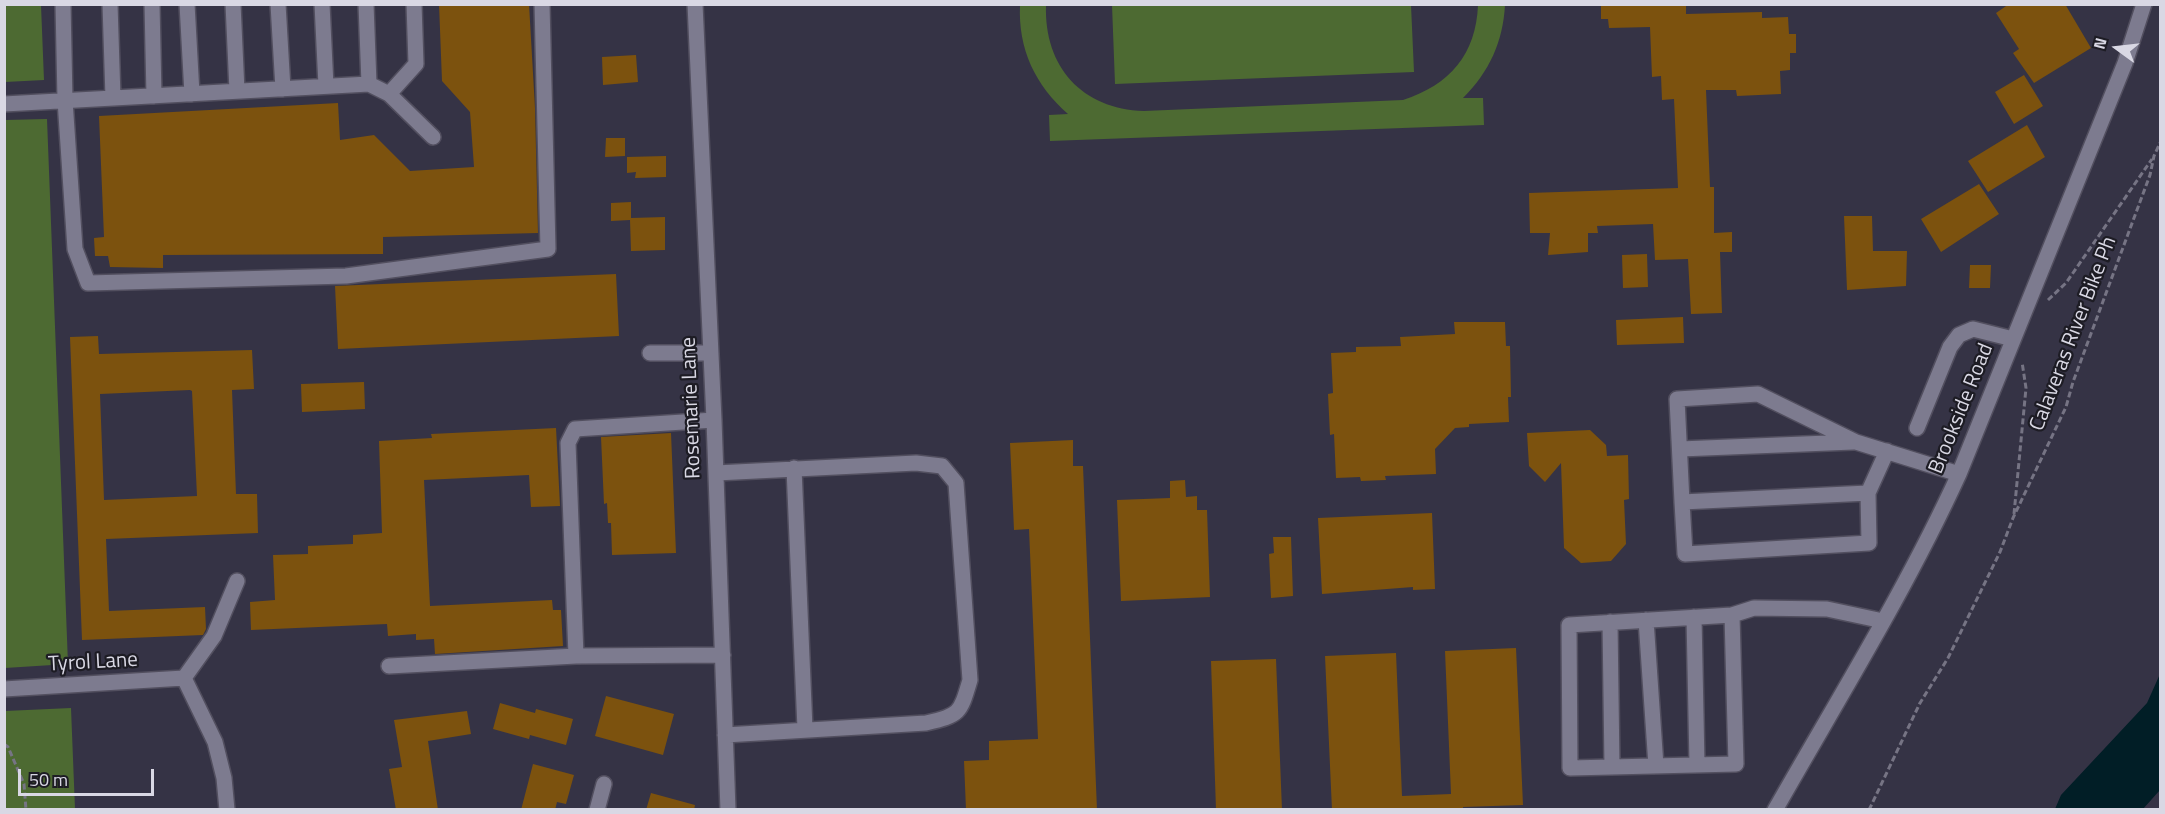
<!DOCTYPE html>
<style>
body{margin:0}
#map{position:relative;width:2165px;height:814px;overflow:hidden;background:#353345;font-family:"Titillium Web",sans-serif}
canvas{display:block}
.frame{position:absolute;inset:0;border:6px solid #d9d8e4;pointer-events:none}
.north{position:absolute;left:2087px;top:18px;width:60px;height:60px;-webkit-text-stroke:4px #1d1c24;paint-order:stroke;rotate:285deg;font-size:16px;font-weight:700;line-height:24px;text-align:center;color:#d9d8e4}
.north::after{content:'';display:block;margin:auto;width:21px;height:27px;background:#d9d8e4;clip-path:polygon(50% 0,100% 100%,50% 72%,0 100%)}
.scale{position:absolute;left:18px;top:769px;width:136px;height:27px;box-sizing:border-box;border:3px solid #d9d8e4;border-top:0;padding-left:8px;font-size:18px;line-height:21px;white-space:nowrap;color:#d9d8e4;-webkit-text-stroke:4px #1d1c24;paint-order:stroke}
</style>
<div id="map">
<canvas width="2165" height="814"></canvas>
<div class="frame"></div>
<div class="north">N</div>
<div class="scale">50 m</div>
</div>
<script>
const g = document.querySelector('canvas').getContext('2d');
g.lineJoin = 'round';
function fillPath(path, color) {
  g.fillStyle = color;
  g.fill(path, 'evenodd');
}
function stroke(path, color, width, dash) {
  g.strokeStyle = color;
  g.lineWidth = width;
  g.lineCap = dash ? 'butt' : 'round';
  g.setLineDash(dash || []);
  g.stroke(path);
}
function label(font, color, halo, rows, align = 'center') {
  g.font = font + ' "Titillium Web",sans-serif';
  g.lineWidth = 4.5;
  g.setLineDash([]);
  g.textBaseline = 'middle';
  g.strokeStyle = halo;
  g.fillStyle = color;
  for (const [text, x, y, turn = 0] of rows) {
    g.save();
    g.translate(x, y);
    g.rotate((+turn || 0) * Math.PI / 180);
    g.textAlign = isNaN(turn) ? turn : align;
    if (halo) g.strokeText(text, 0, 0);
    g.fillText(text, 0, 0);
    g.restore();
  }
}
const green = new Path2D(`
 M 4,5 L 41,5 L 44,80 L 5,82 Z
 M 1020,5 L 1046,5 C 1044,67 1082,109 1144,111 L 1403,100 C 1450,85 1476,54 1478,5 L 1505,5 C 1503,42 1489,72 1463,98 L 1483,98 L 1484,125 L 1050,141 L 1049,115 L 1068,114 C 1035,85 1018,49 1020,5 Z
 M 1112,5 L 1411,5 L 1414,72 L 1115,84 Z
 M 47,119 L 68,664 L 5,668 L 5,120 Z
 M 71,708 L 75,809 L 5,809 L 5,711 Z`);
const water = new Path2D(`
 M 2160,674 L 2160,790 L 2143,809 L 2055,809 L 2061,795 L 2147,703 Z`);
const building = new Path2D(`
 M 439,4 L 529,4 L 535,108 L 538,233 L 383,237 L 383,254 L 163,255 L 163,268 L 110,267 L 108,256 L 95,256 L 94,238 L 104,237 L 99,116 L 338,103 L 340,140 L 374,135 L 410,171 L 474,167 L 470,112 L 442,81 Z
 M 1601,4 L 1686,4 L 1686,14 L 1762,12 L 1762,18 L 1788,17 L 1789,34 L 1796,34 L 1796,53 L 1790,53 L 1790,70 L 1780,71 L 1781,94 L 1737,96 L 1736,90 L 1706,90 L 1710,187 L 1714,187 L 1714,233 L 1732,232 L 1732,252 L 1720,252 L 1722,313 L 1691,314 L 1688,259 L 1655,260 L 1653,224 L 1597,226 L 1598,233 L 1588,233 L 1588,252 L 1548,255 L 1550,233 L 1530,233 L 1529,193 L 1678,188 L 1674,99 L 1662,100 L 1661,76 L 1652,77 L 1650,27 L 1609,28 L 1608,19 L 1601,19 Z
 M 2009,4 L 2065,4 L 2091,48 L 2034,83 L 2013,53 L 2019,49 L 1996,13 Z
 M 636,55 L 638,82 L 603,85 L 602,57 Z
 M 2024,75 L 2043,106 L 2014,124 L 1995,92 Z
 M 2027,125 L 2045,157 L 1988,192 L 1968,161 Z
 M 606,138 L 625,138 L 625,156 L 605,157 Z
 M 666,156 L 666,177 L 635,178 L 636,172 L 627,173 L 627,157 Z
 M 1979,184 L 1999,214 L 1941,252 L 1921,219 Z
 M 631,202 L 631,218 L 665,217 L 665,250 L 631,251 L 630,220 L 611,221 L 611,203 Z
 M 1844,216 L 1872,216 L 1873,251 L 1907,251 L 1906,286 L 1847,290 Z
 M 1647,254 L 1648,287 L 1623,288 L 1622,255 Z
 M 1970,265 L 1991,265 L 1990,288 L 1969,288 Z
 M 616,274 L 619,336 L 338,349 L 335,286 Z
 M 1683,317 L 1684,343 L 1617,345 L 1616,320 Z
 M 1454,322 L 1505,322 L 1506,346 L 1510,346 L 1511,397 L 1508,397 L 1509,422 L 1469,424 L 1469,427 L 1455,428 L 1435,449 L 1436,474 L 1385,476 L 1386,480 L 1361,481 L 1360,477 L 1336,478 L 1334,434 L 1330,435 L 1328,394 L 1333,393 L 1331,353 L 1356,352 L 1356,347 L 1401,346 L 1400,337 L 1455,334 Z
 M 98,336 L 99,354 L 252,350 L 254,389 L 232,390 L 236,494 L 257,494 L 258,533 L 106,539 L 109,611 L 205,607 L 206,629 L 203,635 L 82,640 L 70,337 ZM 190,390 L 192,391 L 197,496 L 104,500 L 100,394 Z
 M 364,382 L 365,409 L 302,412 L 301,384 Z
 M 556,428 L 560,506 L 531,507 L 529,475 L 424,480 L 430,606 L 552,600 L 553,610 L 561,610 L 563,646 L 435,654 L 434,639 L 416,640 L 416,634 L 388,636 L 387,624 L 251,630 L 250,602 L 275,600 L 273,555 L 308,554 L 308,546 L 353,544 L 353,535 L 382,533 L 379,441 L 432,438 L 431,434 Z
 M 1590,430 L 1606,445 L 1607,456 L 1628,455 L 1629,499 L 1624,500 L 1626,544 L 1611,561 L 1581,563 L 1564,548 L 1561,463 L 1545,482 L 1529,466 L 1527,433 Z
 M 671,433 L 676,553 L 612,555 L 611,523 L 608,523 L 607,503 L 604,504 L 601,437 Z
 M 1073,440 L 1073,466 L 1083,466 L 1097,810 L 966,810 L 964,761 L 989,760 L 989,741 L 1038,739 L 1029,529 L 1014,530 L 1010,443 Z
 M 1185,480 L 1186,497 L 1197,496 L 1197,510 L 1207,510 L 1210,597 L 1121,601 L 1117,500 L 1170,498 L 1170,481 Z
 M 1432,513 L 1435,589 L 1413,590 L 1413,587 L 1322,594 L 1318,518 Z
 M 1273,537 L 1291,537 L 1293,596 L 1271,598 L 1269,554 L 1274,553 Z
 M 1516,648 L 1523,805 L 1463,807 L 1463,810 L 1332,810 L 1325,656 L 1396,653 L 1402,796 L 1451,794 L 1445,651 Z
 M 1276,659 L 1282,810 L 1216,810 L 1211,661 Z
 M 606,696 L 674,714 L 663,755 L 595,736 Z
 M 500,703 L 535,713 L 536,709 L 573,719 L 566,745 L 530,735 L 529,739 L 493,729 Z
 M 467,711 L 471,734 L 428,741 L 438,810 L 396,810 L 389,769 L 402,767 L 394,720 Z
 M 533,764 L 574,775 L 566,804 L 557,802 L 555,810 L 521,810 Z
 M 651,793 L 695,805 L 694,810 L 646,810 Z`);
const path = new Path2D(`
 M 2048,300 L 2066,283 L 2152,159
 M 2014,514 L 2026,388 L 2022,362
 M 4,744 L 8,747 L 24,784 L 26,810
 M 1869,810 L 1920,703 L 1948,658 L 2000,552 L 2013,518 L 2066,407 L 2073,382 L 2150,175 L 2154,156 L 2160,143`);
const minor = new Path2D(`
 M 63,4 L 65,100 L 75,249 L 88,283 L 346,276 L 548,249 L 542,4
 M 110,4 L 113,98
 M 152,4 L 154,96
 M 187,4 L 192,94
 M 233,4 L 237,91
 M 278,4 L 283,89
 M 322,4 L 326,86
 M 366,4 L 369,84
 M 695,4 L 714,420 L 728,810
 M 389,94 L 416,64 L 414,4
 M 4,104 L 369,84 L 389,94 L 433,137
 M 650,353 L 711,353
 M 714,420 L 575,429 L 568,443 L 576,656 L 723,655
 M 1917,428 L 1950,347 L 1959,335 L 1973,329 L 2013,339
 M 1680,449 L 1853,442
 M 794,468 L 805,729
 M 716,473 L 916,463 L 942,466 L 956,483 L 970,680 C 960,714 960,715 926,723 L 725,735
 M 1868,493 L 1682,502 L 1685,554 L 1869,543 L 1868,493 L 1887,451
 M 1682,502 L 1677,399 L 1758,394 L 1856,442 L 1959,474
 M 1732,615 L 1736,764 L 1570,768 L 1569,625 L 1732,615 L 1754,608 L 1827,609 L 1883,621
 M 1694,617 L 1697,765
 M 1646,620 L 1656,766
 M 1610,622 L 1612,767
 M 389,666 L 576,656
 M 184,678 L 215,742 L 224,778 L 227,810
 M 184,678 L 214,636 L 237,581
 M 4,689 L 184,678
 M 597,810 L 604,784
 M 1775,810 C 1838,699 1906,590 1959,474 L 2125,63 L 2144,4`);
const streetNames = [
 ["Calaveras River Bike Ph",2074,334,-69],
 ["Rosemarie Lane",692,408,-92],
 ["Brookside Road",1962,409,-68],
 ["Tyrol Lane",93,663,-3]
];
fillPath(green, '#4d6a32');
fillPath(water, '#011e26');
fillPath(building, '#7c520e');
stroke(minor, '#524f5f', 18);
stroke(path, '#767484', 3, [6, 3]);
stroke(minor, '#7d7b8f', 15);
label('21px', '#d9d8e4', '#1d1c24', streetNames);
</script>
